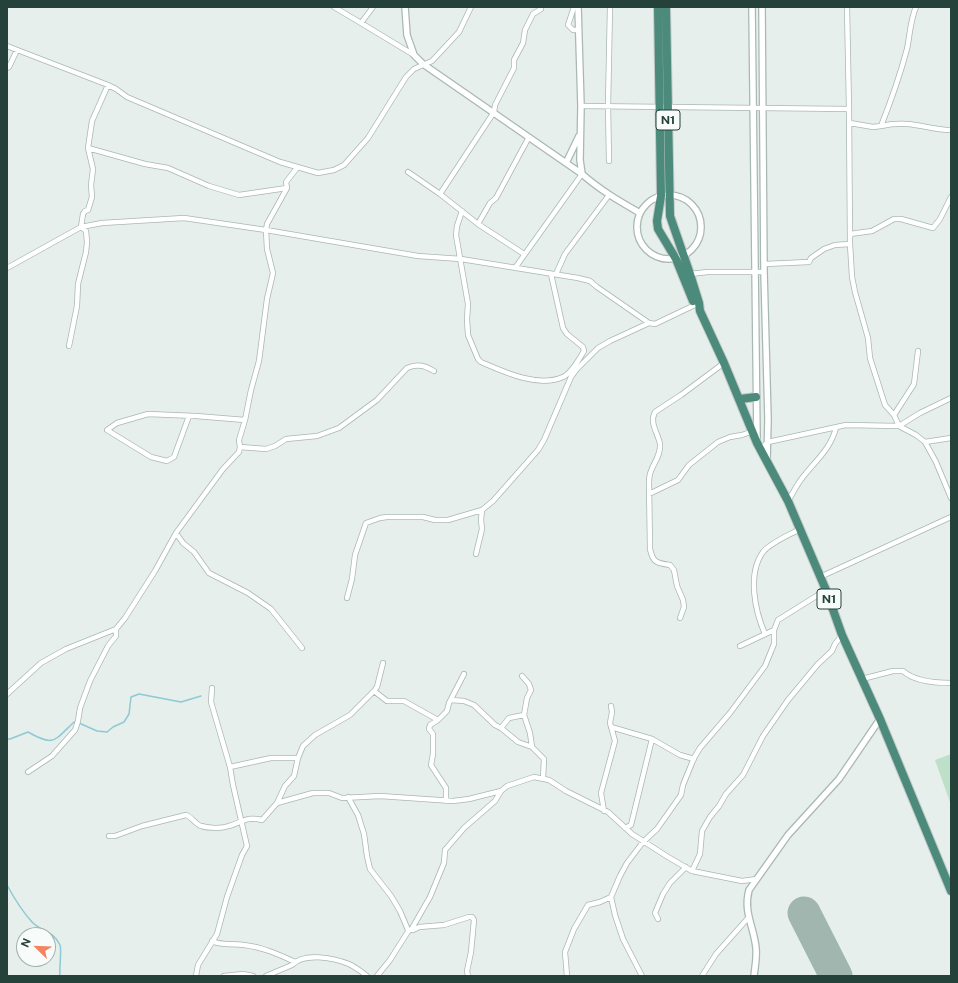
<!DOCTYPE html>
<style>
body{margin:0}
#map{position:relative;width:958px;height:983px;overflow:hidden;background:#e6efeb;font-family:"Public Sans",sans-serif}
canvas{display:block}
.frame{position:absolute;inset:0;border:8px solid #24423a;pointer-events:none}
.north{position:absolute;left:16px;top:927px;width:40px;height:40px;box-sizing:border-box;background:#f7fbf9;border:1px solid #a3b1ad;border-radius:50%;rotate:293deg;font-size:11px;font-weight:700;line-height:16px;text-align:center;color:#24423a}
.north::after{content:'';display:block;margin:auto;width:14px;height:18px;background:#f4845f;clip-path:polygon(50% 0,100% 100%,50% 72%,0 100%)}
</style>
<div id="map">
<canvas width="958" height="983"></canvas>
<div class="frame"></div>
<div class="north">N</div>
</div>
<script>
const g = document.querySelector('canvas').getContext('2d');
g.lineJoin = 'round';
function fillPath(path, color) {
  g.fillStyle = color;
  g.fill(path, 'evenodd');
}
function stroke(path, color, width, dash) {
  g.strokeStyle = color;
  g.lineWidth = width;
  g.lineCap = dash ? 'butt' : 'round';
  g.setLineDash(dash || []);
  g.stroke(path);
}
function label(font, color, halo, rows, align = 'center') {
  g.font = font + ' "Public Sans",sans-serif';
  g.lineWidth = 3.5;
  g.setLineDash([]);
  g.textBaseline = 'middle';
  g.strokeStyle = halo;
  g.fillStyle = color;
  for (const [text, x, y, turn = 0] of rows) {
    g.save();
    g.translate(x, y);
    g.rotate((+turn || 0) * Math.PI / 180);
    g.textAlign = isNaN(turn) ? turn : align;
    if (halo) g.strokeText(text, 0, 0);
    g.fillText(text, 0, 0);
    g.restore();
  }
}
const green = new Path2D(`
 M 951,754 L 951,805 L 935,760 Z`);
const stream = new Path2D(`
 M 79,723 L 97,731 L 107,732 L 113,727 L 124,722 L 129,714 L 131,697 L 139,694 L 181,702 L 201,696
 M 7,739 L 10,739 L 28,732 C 54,747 54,741 74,722 L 75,722
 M 7,885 C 14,898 22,911 32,922 C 40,931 53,930 60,945 C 62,950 59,968 60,976`);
const runway = new Path2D(`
 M 804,913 L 836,976`);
const minor = new Path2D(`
 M 334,7 L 361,23 L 373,7
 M 574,7 L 568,25 L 573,30 L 579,30
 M 361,23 L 414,55
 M 7,46 L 108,85 L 116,89 L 127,97 L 280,162 L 318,173 L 334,170 L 344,165 L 368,138 L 406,77 L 414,69 L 432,61 L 459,32 L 471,7
 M 7,68 L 9,67 L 17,50
 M 581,106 L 849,109 L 847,7
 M 849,109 L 850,244 L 852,277 L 855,292 L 868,338 L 870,358 L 885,405 L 894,415 L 899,426 L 920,413 L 951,398
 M 850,123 L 873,127 L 881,126 C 891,101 900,75 907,49 C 910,35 910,21 916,7
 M 881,126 C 890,124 898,123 907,124 C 922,125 935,130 951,130
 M 88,148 L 145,164 L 168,168 L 209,186 L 239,195 L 287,188
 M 609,161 L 608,106 L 610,7
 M 408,172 L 440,194 L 478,224 L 524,254
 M 440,194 L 494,112 L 495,105 L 514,68 L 514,60 L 523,43 L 525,30 L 533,14 L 541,9 L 541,7
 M 462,211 L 457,226 L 456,235 L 468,304 L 467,319 L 468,335 L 478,359 L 481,362 C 504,372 538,388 563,377 C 572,373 579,359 584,351 L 583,347 L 567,334 L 563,328 L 551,274
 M 478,224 L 490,203 L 496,198 L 529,137
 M 850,234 L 872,231 L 894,219 L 901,219 L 933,228 L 940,219 L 951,197
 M 765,264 L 809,262 L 811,258 L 824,249 L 835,245 L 850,244
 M 7,268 L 81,227 L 102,223 L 184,218 L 266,230 L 418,256 L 461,259 L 578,278 L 590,281 L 597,287 L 649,323 L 655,324 L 699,303
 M 515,268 L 582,174
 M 556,274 L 565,254 L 609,195
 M 690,274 L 708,272 L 764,272
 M 69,346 L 77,306 L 78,284 L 86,252 L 87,242 L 86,231 L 81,227 L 83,214 L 85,211 L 88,210 L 92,197 L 91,185 L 93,169 L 88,148 L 92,121 L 108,85
 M 894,415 L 914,384 L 918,351
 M 189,416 L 174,457 L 167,461 L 151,457 L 107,430 L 117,423 L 148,414 L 196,416 L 245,420
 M 925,442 L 951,438
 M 240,447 L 266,449 L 275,446 L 286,439 L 317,436 L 339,428 L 377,400 L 407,368 C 418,363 425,366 434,371
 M 760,449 L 768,442 L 846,425 L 899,426 L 916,435 L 925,442 L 936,462 L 951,498
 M 649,494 L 678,480 L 689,465 L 718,442 L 730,437 L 742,435 L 753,431
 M 788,501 C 793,493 797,484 803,477 C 816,460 830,450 836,428
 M 176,533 L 183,543 L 194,552 L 209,573 L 248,593 L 271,609 L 302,648
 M 476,554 L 482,529 L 481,520 L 482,510 L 493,501 L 538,450 L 544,440 L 571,377 L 577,369 L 598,348 L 610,341 L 649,323
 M 820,577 L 951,517
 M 347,598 L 352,579 L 355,555 L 366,523 L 380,518 L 387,517 L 423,517 L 435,520 L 448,520 L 482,510
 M 680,618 L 684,607 L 683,600 L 677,586 L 674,570 L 670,565 C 657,563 653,563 650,549 L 649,483 C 649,480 649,477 650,474 C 653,463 661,456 660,444 C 658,433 649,423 655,412 L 681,395 L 724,363
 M 765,634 C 755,611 747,574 763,552 C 770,543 789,535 800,529
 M 740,646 L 774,630
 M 862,679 L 893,671 L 903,671 C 915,682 936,683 951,683
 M 374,691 L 387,701 L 404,701 L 438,720
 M 7,694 L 41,663 L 66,649 L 116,629 L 125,618 L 155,571 L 176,533 L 223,469 L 239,452 L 240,447 L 239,440 L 245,420 L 251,390 L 259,361 L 267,299 L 273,273 L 267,249 L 266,230 L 267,224 L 287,188 L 286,182 L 297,168
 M 451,700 L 464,701 L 474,705 L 495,725 L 501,728 L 518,742 L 532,747
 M 524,715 L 530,733 L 532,747 L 544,759 L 543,778
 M 611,727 L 652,739 L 680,755 L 694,759
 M 501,728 L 509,718 L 524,715 L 527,698 L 531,690 L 529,684 L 522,676
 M 230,767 L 271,758 L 298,758
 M 28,772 L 52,756 L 75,730 L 78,721 L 80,708 L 90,681 L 108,646 L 116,636 L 116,629
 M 348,797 L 358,815 L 364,834 L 367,856 L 370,869 L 391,896 L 400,911 L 408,930 L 411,930
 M 446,801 L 446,788 L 431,765 L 433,754 L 433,734 L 429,729 L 430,725 L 438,720 L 447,711 L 449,703 L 464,674
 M 277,803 L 285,786 L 294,776 L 298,758 L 303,746 L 315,735 L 350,715 L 374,691 L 377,687 L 383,663
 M 604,811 L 601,793 L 615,741 L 610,723 L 612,712 L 611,706
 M 625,828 L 631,825 L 652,739
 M 109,836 L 115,836 L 142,826 L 186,815 C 192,817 195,824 201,826 C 208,828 221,829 229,826 C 243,822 246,816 262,820 L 277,803 L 313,793 L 329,793 L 342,798 L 380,796 L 453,801 L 469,799 L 501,791 L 507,786 L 534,777 L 549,780 L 566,791 L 608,812 L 632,834 L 668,857 L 692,871 L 742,881 L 757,879
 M 692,871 L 700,854 L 702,831 L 710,817 L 719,806 L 726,794 L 743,775 L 763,736 L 788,700 L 818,664 L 832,651 L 835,644 L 842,635
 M 658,919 L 655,913 L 663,894 L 670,883 L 686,867
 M 411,930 L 430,897 L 444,863 L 445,850 L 464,828 L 495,801 L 501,791
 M 413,930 L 419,927 L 444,925 L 469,917 L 472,917 L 474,920 L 471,952 L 467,971 L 468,976
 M 212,941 C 222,946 233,943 244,945 C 262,947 278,954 295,962
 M 196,976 L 198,965 L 217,934 L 227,897 L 242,855 L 247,846 L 233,785 L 230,767 L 211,702 L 212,688
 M 224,976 L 243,974 L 253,976
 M 266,976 L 292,965 C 304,952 334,958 349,964 C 355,967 362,972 367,976
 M 377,976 L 390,960 L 409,930
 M 567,976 L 565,952 L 574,929 L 588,905 L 600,902 L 611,897
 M 642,976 L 623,939 L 615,915 L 611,897 L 620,876 L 627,863 L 643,842 L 657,829 L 681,795 L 683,785 L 694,758 L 700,748 L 730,713 L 765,666 L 774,644 L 774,630 L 778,620 L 826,590
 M 702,976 L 716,954 L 749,917`);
const tertiary = new Path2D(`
 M 405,7 L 407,35 L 414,55 L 423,64 L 582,174 C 600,190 619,201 640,213
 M 578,7 L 581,106 L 580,160 L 582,174
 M 752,7 L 757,438
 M 762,7 L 764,272 L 768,419 L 767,461
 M 566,163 L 579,136
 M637 227a32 32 0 1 1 64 0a32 32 0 1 1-64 0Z
 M 754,976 C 755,967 757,957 756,948 C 754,927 743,912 749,890 L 788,835 L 839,779 L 880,719`);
const trunk = new Path2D(`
 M 658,7 L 661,196 L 657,221 L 658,229 L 676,259 L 693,301
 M 666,7 L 670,216 L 690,274 L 699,303 L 700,311 L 724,363 L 757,443 L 788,501 L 826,590 L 842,635 L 880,719 L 951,891
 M 740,399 L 756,397`);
const shields = [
 [668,120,24],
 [829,599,24]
];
const shieldNames = [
 ["N1",668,120],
 ["N1",829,599]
];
fillPath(green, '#bfe0c8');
stroke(stream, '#8ec9d4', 1.5);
stroke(runway, '#a2b6b0', 33);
stroke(minor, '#a8b8b2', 6);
stroke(tertiary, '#a8b8b2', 8);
stroke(trunk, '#c2cac8', 10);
stroke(minor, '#fff', 4.5);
stroke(tertiary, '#fff', 5.5);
stroke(trunk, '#4c8a7c', 8);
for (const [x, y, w] of shields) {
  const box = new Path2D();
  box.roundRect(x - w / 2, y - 10, w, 20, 3);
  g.fillStyle = '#f7fbf9';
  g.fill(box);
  stroke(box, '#24423a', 1);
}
label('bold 12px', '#24423a', null, shieldNames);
</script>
